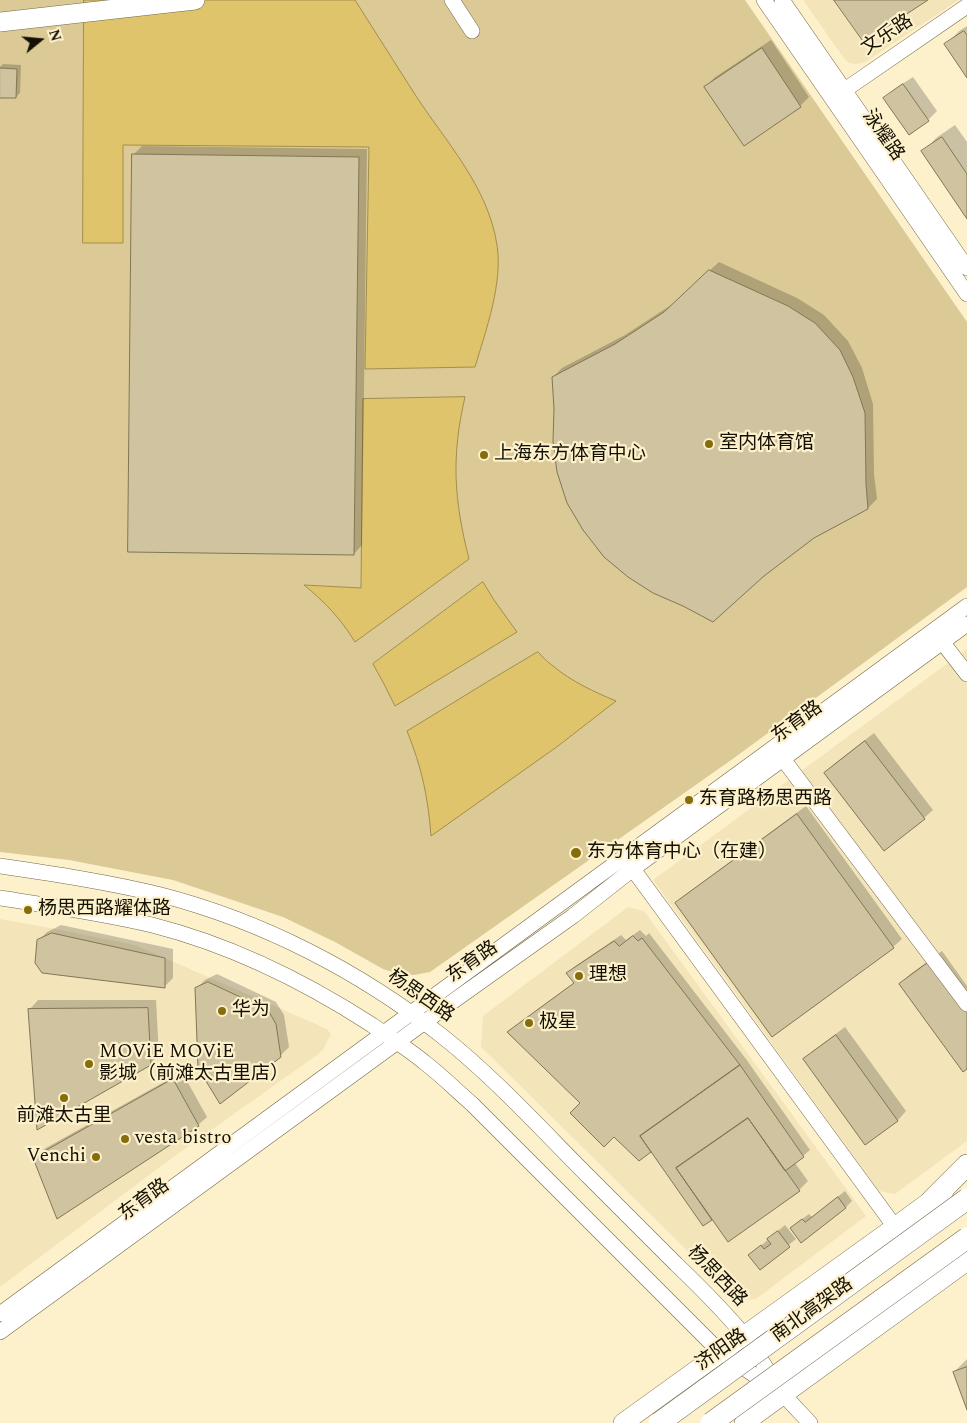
<!DOCTYPE html>
<meta charset="utf-8">
<style>
body{margin:0}
#map{position:relative;width:967px;height:1423px;overflow:hidden;background:#fdf1cc;font-family:Spectral,serif}
canvas{display:block}
.north{position:absolute;left:15px;top:15px;width:50px;height:50px;-webkit-text-stroke:4px #fdf1cc;paint-order:stroke;rotate:73deg;font-size:14px;font-weight:700;line-height:20px;text-align:center;color:#141004}
.north::after{content:'';display:block;margin:auto;width:18px;height:22px;background:#141004;clip-path:polygon(50% 0,100% 100%,50% 72%,0 100%)}
</style>
<div id="map">
<canvas width="967" height="1423"></canvas>
<div class="north">N</div>
</div>
<script>
const g = document.querySelector('canvas').getContext('2d');
g.lineJoin = 'round';
function fillPath(path, color) {
  g.fillStyle = color;
  g.fill(path, 'evenodd');
}
function stroke(path, color, width, dash) {
  g.strokeStyle = color;
  g.lineWidth = width;
  g.lineCap = dash ? 'butt' : 'round';
  g.setLineDash(dash || []);
  g.stroke(path);
}
function label(font, color, halo, rows, align = 'center') {
  g.font = font + ' Spectral,"Noto Sans SC",serif';
  g.lineWidth = 4.5;
  g.setLineDash([]);
  g.textBaseline = 'middle';
  g.strokeStyle = halo;
  g.fillStyle = color;
  for (const [text, x, y, turn = 0] of rows) {
    g.save();
    g.translate(x, y);
    g.rotate((+turn || 0) * Math.PI / 180);
    g.textAlign = isNaN(turn) ? turn : align;
    if (halo) g.strokeText(text, 0, 0);
    g.fillText(text, 0, 0);
    g.restore();
  }
}
const built = new Path2D(`
 M 803,0 L 959,0 L 865,62 L 856,64 L 849,63 L 843,57 Z
 M 967,649 L 967,1141 L 895,1194 L 879,1191 L 653,880 Z
 M 628,907 L 644,911 L 866,1216 L 756,1299 L 743,1300 L 731,1294 L 481,1047 L 483,1016 Z
 M 0,919 L 56,929 L 135,945 L 327,1029 L 331,1034 L 323,1050 L 317,1055 L 165,1163 L 0,1287 Z`);
const green = new Path2D(`
 M 0,0 L 745,0 L 967,322 L 967,587 L 734,758 L 430,972 L 414,975 L 399,974 L 383,969 L 335,942 L 283,917 L 173,880 L 69,860 L 0,852 Z`);
const water = new Path2D(`
 M 84,0 L 355,0 C 375,31 394,62 414,93 C 445,141 488,186 497,245 C 503,283 486,330 475,367 L 365,369 L 369,147 L 123,145 L 123,243 L 83,243 Z
 M 465,397 C 451,457 454,500 469,559 L 355,642 C 341,619 325,602 304,585 L 361,588 L 363,399 Z
 M 483,582 L 494,600 L 517,632 L 395,706 L 384,684 L 373,664 Z
 M 538,652 C 543,657 547,662 553,666 C 571,681 594,692 616,701 L 558,746 L 431,836 C 428,797 422,768 407,731 L 487,682 Z`);
const shadow = new Path2D(`
 M 967,26 L 967,76 L 946,45 L 959,31 Z
 M 771,40 L 809,97 L 800,106 L 744,144 L 706,87 L 714,78 Z
 M 3,64 L 21,65 L 20,93 L 16,97 L 0,96 L 0,67 Z
 M 913,77 L 937,111 L 928,120 L 885,99 L 893,90 Z
 M 955,125 L 967,142 L 967,216 L 923,152 L 936,138 Z
 M 142,146 L 367,149 L 362,545 L 354,554 L 133,155 Z
 M 719,262 L 797,298 L 824,315 L 848,341 L 862,368 L 873,404 L 874,474 L 877,499 L 868,508 L 814,537 L 555,409 L 553,377 L 562,368 L 625,335 L 674,303 Z
 M 874,733 L 933,810 L 924,818 L 884,849 L 825,773 L 834,764 Z
 M 806,806 L 902,939 L 893,947 L 772,1036 L 676,903 L 685,895 Z
 M 61,925 L 173,949 L 173,978 L 164,987 L 38,941 L 47,932 Z
 M 640,930 L 646,936 L 649,933 L 746,1059 L 810,1150 L 795,1163 L 808,1181 L 799,1190 L 713,1217 L 703,1225 L 651,1150 L 639,1159 L 509,1032 L 515,1026 L 575,982 L 568,973 L 574,967 L 621,935 L 626,940 Z
 M 942,951 L 967,986 L 967,1068 L 901,984 L 909,975 Z
 M 217,974 L 276,1002 L 284,1015 L 289,1047 L 280,1056 L 196,989 L 205,980 Z
 M 38,1000 L 156,1000 L 159,1055 L 150,1064 L 30,1009 Z
 M 845,1027 L 906,1111 L 898,1120 L 865,1143 L 804,1059 L 813,1051 Z
 M 182,1072 L 207,1117 L 198,1125 L 35,1158 L 44,1149 Z
 M 845,1191 L 852,1201 L 846,1207 L 801,1241 L 798,1222 L 809,1214 L 812,1217 Z
 M 785,1225 L 796,1239 L 760,1268 L 750,1255 Z
 M 967,1359 L 967,1407 L 954,1372 Z`);
const building = new Path2D(`
 M 834,0 L 928,0 L 864,42 Z
 M 964,31 L 967,35 L 967,78 L 944,44 Z
 M 762,48 L 801,107 L 744,146 L 704,87 Z
 M 0,68 L 17,69 L 16,98 L 0,98 Z
 M 903,84 L 929,121 L 909,135 L 883,98 Z
 M 942,137 L 967,174 L 967,219 L 921,151 Z
 M 132,154 L 359,157 L 354,555 L 128,552 Z
 M 709,270 L 788,306 L 815,323 L 840,350 L 853,377 L 865,413 L 866,484 L 868,509 L 814,538 L 764,576 L 713,622 L 683,606 L 653,593 L 628,577 L 604,557 L 583,530 L 567,503 L 557,472 L 553,441 L 554,409 L 552,377 L 615,344 L 664,312 Z
 M 865,741 L 925,819 L 884,851 L 824,773 Z
 M 797,814 L 894,948 L 772,1037 L 675,903 Z
 M 52,933 L 165,958 L 165,988 L 42,973 L 35,963 L 37,940 Z
 M 633,936 L 638,941 L 642,938 L 740,1065 L 640,1136 L 651,1152 L 639,1161 L 614,1137 L 604,1147 L 570,1113 L 580,1103 L 507,1032 L 574,983 L 566,973 L 614,941 L 619,946 Z
 M 933,959 L 967,1006 L 967,1069 L 963,1072 L 899,984 Z
 M 208,982 L 268,1010 L 276,1024 L 281,1057 L 220,1104 L 198,1068 L 195,988 Z
 M 148,1008 L 151,1065 L 37,1130 L 28,1009 Z
 M 836,1035 L 898,1121 L 865,1145 L 803,1059 Z
 M 740,1065 L 804,1157 L 785,1171 L 748,1118 L 676,1168 L 712,1220 L 703,1226 L 640,1136 Z
 M 173,1079 L 199,1126 L 57,1219 L 33,1158 Z
 M 748,1118 L 800,1191 L 728,1242 L 676,1168 Z
 M 838,1197 L 846,1208 L 801,1243 L 790,1228 L 802,1219 L 805,1222 Z
 M 778,1231 L 790,1247 L 760,1270 L 748,1255 L 761,1245 L 764,1249 L 771,1244 L 767,1239 Z
 M 967,1367 L 967,1410 L 953,1372 Z`);
const minor = new Path2D(`
 M 452,0 L 472,31
 M 764,0 L 967,294
 M 782,0 L 967,268
 M 836,96 L 967,6
 M 936,634 L 967,674
 M 777,751 L 967,1004
 M 627,861 L 895,1227
 M 0,866 C 54,874 108,882 161,895 C 262,921 359,971 442,1036 C 495,1078 541,1129 589,1177 C 618,1206 647,1235 676,1264 C 699,1286 722,1309 743,1334 C 758,1352 768,1374 783,1393 C 791,1404 801,1413 810,1423
 M 0,898 C 51,906 102,913 152,925 C 231,945 304,981 372,1025 C 389,1037 407,1048 424,1062 C 441,1075 456,1090 472,1104 L 720,1352 L 774,1388
 M 0,1314 L 967,606
 M 0,1332 L 459,997 L 573,916 L 634,868 L 967,624`);
const major = new Path2D(`
 M 0,22 L 195,0
 M 623,1423 L 895,1227 L 944,1191
 M 744,1423 L 967,1261`);
const highway = new Path2D(`
 M 932,1200 L 967,1165
 M 966,1261 L 967,1261`);
const highwayBridge = new Path2D(`
 M 659,1423 L 967,1199
 M 711,1423 L 967,1238`);
const markers = [
 [709,444,5,"#866d0b"],
 [484,455,5,"#866d0b"],
 [689,800,5,"#866d0b"],
 [576,853,6,"#866d0b"],
 [28,910,5,"#866d0b"],
 [579,976,5,"#866d0b"],
 [222,1011,5,"#866d0b"],
 [529,1023,5,"#866d0b"],
 [89,1064,5,"#866d0b"],
 [64,1098,5,"#866d0b"],
 [125,1139,5,"#866d0b"],
 [96,1157,5,"#866d0b"]
];
const streetNames = [
 ["文乐路",888,36,-34],
 ["泳耀路",882,136,55],
 ["东育路",798,723,-36],
 ["东育路",473,963,-35],
 ["杨思西路",420,997,35],
 ["东育路",145,1201,-36],
 ["杨思西路",716,1277,46],
 ["南北高架路",813,1311,-36],
 ["济阳路",722,1351,-35]
];
const poiNames = [
 ["室内体育馆",719,444],
 ["上海东方体育中心",494,455],
 ["东育路杨思西路",699,800],
 ["东方体育中心（在建）",587,853],
 ["杨思西路耀体路",38,910],
 ["理想",589,976],
 ["华为",232,1011],
 ["极星",539,1023],
 ["MOViE MOViE",99,1053],
 ["影城（前滩太古里店）",99,1075],
 ["前滩太古里",64,1117,"center"],
 ["vesta bistro",135,1139],
 ["Venchi",86,1157,"right"]
];
fillPath(built, '#f3e5b9');
fillPath(green, '#dbca96');
fillPath(water, '#dfc46c');
stroke(water, '#a28e4d', 1);
fillPath(shadow, '#0003');
fillPath(building, '#cfc3a0');
stroke(building, '#827756', 1);
stroke(minor, '#736847', 16);
stroke(major, '#736847', 20);
stroke(highway, '#736847', 22);
stroke(minor, '#fff', 15);
stroke(major, '#fff', 19);
stroke(highway, '#fff', 21);
stroke(highwayBridge, '#736847', 22, []);
stroke(highwayBridge, '#fff', 21);
for (const [x, y, r, color] of markers) {
  const dot = new Path2D();
  dot.arc(x, y, r, 0, 2 * Math.PI);
  g.fillStyle = color;
  g.fill(dot);
  stroke(dot, '#fdf1cc', 2);
}
label('19px', '#141004', '#fdf1cc', streetNames);
label('19px', '#141004', '#fdf1cc', poiNames, 'left');
</script>
